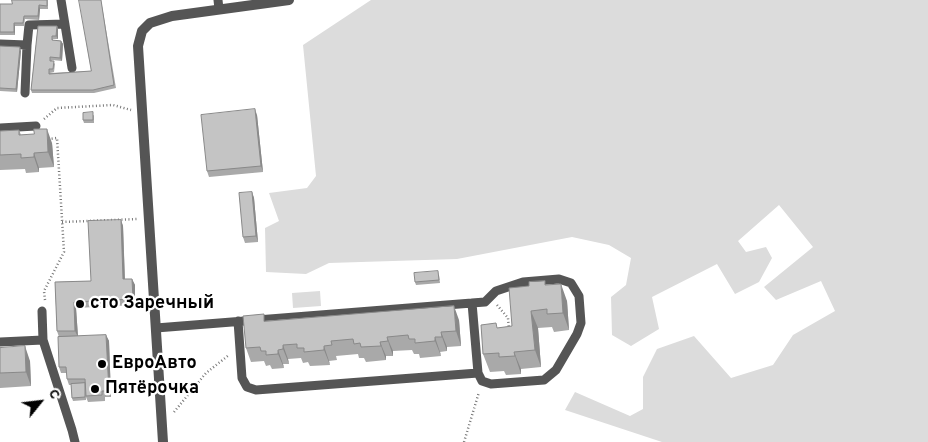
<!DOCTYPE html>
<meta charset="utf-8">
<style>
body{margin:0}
#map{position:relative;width:928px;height:442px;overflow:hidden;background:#fff;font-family:Overpass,sans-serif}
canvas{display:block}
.north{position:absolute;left:15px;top:377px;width:50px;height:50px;-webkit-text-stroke:4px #fff;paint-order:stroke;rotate:61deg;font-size:14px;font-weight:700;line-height:20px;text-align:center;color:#000}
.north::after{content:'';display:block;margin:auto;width:18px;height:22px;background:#000;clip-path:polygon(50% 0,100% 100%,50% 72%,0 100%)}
</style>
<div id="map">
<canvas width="928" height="442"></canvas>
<div class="north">С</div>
</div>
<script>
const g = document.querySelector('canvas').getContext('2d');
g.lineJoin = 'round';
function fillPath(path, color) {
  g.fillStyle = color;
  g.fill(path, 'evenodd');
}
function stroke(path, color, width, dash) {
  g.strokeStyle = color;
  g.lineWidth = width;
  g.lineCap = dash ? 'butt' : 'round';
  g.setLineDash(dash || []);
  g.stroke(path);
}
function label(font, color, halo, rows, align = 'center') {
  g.font = font + ' Overpass,sans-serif';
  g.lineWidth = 4.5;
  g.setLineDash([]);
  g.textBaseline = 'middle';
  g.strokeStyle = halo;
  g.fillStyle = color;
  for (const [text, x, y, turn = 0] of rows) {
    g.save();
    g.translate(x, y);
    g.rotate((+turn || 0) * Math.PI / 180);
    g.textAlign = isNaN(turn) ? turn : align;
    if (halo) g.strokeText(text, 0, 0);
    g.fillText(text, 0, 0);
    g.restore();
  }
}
const green = new Path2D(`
 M 371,0 L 928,0 L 928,442 L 662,442 L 565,410 L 575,392 L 630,416 L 643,409 L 643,377 L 657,349 L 694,336 L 731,378 L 773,365 L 793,335 L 835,311 L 821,281 L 776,300 L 764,287 L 813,247 L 779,205 L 738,241 L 746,252 L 766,247 L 772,258 L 759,282 L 735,294 L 717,264 L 652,297 L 659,329 L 631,346 L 612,335 L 611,297 L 626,285 L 631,258 L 609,245 L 572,237 L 457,259 L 329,263 L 306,274 L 266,272 L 265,228 L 279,221 L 269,193 L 307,188 L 316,176 L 303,45 Z
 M 320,291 L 321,306 L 293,308 L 292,293 Z`);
const path = new Path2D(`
 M 44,119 L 57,108 L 113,105 L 131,110
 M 62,222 L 138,219
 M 45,300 L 44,291 L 64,252 L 57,138 L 49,139
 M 497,305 L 508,318 L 509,330
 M 174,412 L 206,373 L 229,355
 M 464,442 L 479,392`);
const service = new Path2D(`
 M 61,0 L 72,68
 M 218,0 L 219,9
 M 0,44 L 27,45
 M 25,93 L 27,45 L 29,25 L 65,24
 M 0,128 L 36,126
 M 42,311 L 43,340 L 72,430 L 75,442
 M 238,321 L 242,378 L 247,387 L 256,390 L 478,373
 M 156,328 L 472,303 L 485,302 L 496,291 L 523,282 L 559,279 L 571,283 L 579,296 L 581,323 L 577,334 L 556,370 L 544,380 L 491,384 L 482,381 L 478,373 L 472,303
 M 0,342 L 43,340`);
const minor = new Path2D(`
 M 163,442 L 138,46 L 142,31 L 150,23 L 172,16 L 289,0`);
const wall = new Path2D(`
 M 12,0 L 48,0 L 48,9 L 40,9 L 39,20 L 25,19 L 24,26 L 15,26 L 15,35 L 0,35 L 0,4 L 12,4 Z
 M 101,0 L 116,88 L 94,93 L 32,93 L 31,90 L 38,26 L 57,26 L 58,29 L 58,39 L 53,39 L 53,40 L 61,41 L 63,44 L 62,61 L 52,60 L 55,64 L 54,72 L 50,73 L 91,71 Z
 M 0,46 L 21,51 L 17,92 L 0,91 Z
 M 94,115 L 94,123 L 84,123 L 83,120 Z
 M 257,115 L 263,172 L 209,177 L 207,171 Z
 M 19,130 L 21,135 L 52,143 L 54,167 L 39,168 L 39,172 L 26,173 L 25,169 L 0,170 L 0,131 Z
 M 252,192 L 254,198 L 258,242 L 245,243 L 243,237 Z
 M 121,220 L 123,226 L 125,279 L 132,279 L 135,285 L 135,305 L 76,308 L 78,336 L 106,335 L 109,341 L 111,397 L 105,397 L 105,401 L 88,402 L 86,397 L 86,400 L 73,401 L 72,398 L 71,385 L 69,385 L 67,379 L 67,373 L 61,373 L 59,367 L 59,337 L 57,331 L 55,282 L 91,281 Z
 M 439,275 L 440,283 L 416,285 L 415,282 Z
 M 546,285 L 567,301 L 569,330 L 554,332 L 552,327 L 538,328 L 541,367 L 521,369 L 521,374 L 506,375 L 504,371 L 490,372 L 483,354 L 498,328 L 512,326 Z
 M 459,320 L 461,346 L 447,347 L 447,351 L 440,352 L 441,356 L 420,358 L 419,354 L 414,354 L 412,350 L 393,351 L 393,356 L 386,356 L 386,360 L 366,362 L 364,358 L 359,358 L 358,354 L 336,356 L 337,360 L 329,361 L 330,365 L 310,366 L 308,362 L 303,363 L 301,358 L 288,359 L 289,364 L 283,364 L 284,368 L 272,369 L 270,365 L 266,366 L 264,361 L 251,362 L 246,348 L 266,321 Z
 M 0,348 L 30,361 L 31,386 L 0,388 Z`);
const shadedWall = new Path2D(`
 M 39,5 L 40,9 L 39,20 L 38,16 Z
 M 14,23 L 15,26 L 15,35 L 14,32 Z
 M 57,26 L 58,29 L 58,39 L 56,36 Z
 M 61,41 L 63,44 L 62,61 L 60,58 Z
 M 20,47 L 21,51 L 17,92 L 16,89 Z
 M 255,109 L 257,115 L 263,172 L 261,166 Z
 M 47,129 L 52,143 L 54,167 L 48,152 Z
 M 34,153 L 39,168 L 39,172 L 34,157 Z
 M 252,192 L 254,198 L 258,242 L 256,236 Z
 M 121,220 L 123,226 L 125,285 L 123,279 Z
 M 132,279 L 135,285 L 135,305 L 133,299 Z
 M 561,284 L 567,301 L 569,330 L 563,313 Z
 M 74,302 L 76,308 L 78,337 L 75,331 Z
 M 454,306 L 459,320 L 461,346 L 456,331 Z
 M 531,311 L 538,328 L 541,367 L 535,350 Z
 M 441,332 L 447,347 L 447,351 L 442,337 Z
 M 106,335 L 109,341 L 111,397 L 109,391 Z
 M 387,337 L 393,351 L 393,356 L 388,341 Z
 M 435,337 L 440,352 L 441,356 L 435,341 Z
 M 380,342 L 386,356 L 386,360 L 381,346 Z
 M 283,345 L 288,359 L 289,364 L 283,349 Z
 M 25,346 L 30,361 L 31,386 L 26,372 Z
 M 324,346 L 329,361 L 330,365 L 324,350 Z
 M 278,350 L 283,364 L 284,368 L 278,354 Z
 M 514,352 L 521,369 L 521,374 L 515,356 Z`);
const building = new Path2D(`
 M 12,0 L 47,0 L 47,6 L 39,5 L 38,16 L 24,16 L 23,23 L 14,23 L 14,32 L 0,32 L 0,4 L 12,4 Z
 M 79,0 L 101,0 L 114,85 L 93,90 L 31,90 L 38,26 L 57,26 L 56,36 L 52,36 L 52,40 L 61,41 L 60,58 L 50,57 L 50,61 L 54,61 L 53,69 L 49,69 L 49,74 L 91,71 Z
 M 0,46 L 20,47 L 16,89 L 0,88 Z
 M 255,109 L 261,166 L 207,171 L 201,115 Z
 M 93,112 L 93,120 L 83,120 L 83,113 Z
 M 34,129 L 47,129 L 48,152 L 34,153 L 34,157 L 21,158 L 21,154 L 0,155 L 0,131 L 19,130 L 19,135 L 34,134 Z
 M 252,192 L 256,236 L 243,237 L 239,193 Z
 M 121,220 L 123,279 L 132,279 L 133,299 L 74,302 L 75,331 L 57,331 L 55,282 L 91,281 L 88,221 Z
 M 438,271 L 439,280 L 415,282 L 414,273 Z
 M 545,281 L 545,285 L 561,284 L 563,313 L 547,314 L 547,309 L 531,311 L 535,350 L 514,352 L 515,356 L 499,357 L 499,353 L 483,354 L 481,325 L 496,323 L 497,328 L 512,326 L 509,288 L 529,286 L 529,282 Z
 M 454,306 L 456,331 L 441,332 L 442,337 L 435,337 L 435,341 L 415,343 L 415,339 L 409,339 L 408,335 L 387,337 L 388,341 L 380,342 L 381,346 L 361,347 L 360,343 L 354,344 L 353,339 L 331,341 L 332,345 L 324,346 L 324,350 L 304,352 L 304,348 L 297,348 L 297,344 L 283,345 L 283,349 L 278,350 L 278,354 L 266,355 L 266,351 L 261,351 L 260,347 L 246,348 L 243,316 L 264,314 L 264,321 Z
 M 106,335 L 109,391 L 102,391 L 102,395 L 86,396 L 85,379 L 67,379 L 66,367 L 59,367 L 58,337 Z
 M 25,346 L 26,372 L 0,373 L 0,348 Z
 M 85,383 L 85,397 L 72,398 L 71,384 Z`);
const markers = [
 [80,304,5,"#000"],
 [102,364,5,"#000"],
 [95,389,5,"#000"]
];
const poiNames = [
 ["сто Заречный",90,304],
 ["ЕвроАвто",112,364],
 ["Пятёрочка",105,389]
];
fillPath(green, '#dcdcdc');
stroke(path, '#777', 2.5, [1, 2.5]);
stroke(service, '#555', 9);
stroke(minor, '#555', 10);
fillPath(wall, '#a9a9a9');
fillPath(shadedWall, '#898989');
fillPath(building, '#c4c4c4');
stroke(building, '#898989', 1);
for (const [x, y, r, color] of markers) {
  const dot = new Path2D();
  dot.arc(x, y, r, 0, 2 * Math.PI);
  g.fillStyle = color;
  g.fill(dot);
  stroke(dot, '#fff', 2);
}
label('bold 18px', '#000', '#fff', poiNames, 'left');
</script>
